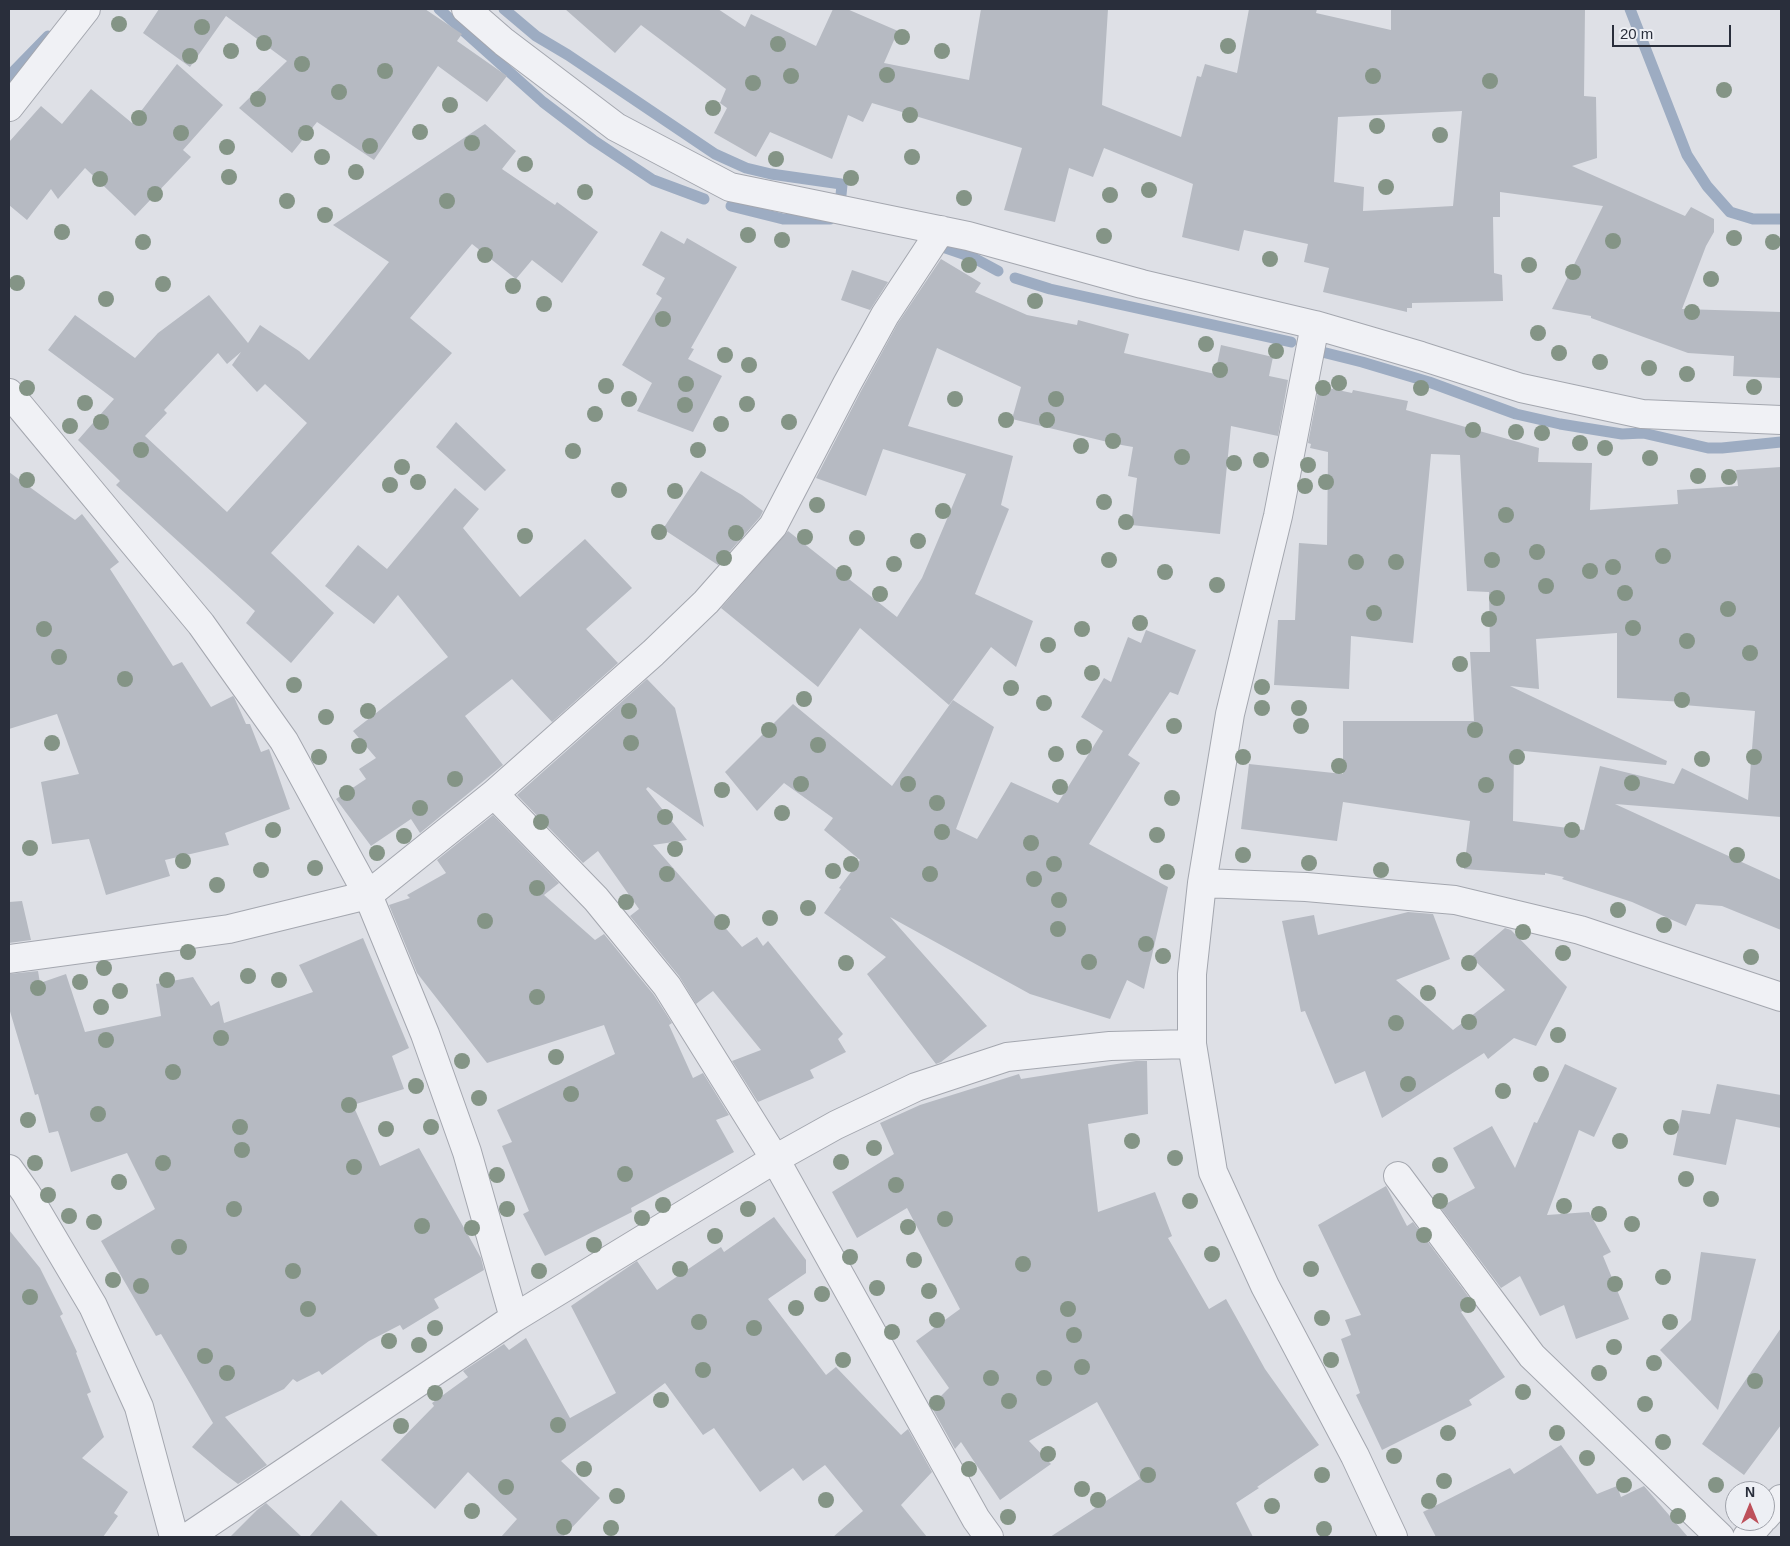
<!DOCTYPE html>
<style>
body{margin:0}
#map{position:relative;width:1790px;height:1546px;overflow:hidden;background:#dee0e6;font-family:Arial,sans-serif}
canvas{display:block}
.frame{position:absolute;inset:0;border:10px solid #292e3b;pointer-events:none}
.north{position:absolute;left:1725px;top:1481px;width:50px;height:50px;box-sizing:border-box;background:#edeff4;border:1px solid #9fa2aa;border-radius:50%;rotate:0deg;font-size:14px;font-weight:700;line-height:20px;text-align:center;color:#292e3b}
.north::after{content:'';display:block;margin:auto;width:18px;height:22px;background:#bd505a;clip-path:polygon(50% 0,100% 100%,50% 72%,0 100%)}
.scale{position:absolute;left:1612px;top:25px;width:119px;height:22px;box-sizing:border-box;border:2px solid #292e3b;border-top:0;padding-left:6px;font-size:15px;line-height:18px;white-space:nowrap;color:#292e3b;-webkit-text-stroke:4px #edeff4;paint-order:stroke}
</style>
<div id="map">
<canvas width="1790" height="1546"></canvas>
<div class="frame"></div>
<div class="north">N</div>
<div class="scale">20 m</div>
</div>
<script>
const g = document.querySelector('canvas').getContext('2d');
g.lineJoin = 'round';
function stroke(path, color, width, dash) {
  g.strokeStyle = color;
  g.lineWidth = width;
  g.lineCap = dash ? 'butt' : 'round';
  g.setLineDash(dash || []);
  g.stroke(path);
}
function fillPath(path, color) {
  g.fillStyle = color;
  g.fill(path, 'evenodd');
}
const stream = new Path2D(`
 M 439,9 L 543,102 L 593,140 L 653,180 L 704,199
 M 504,9 L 536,36 L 568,55 L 715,154 L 746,168 L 771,174 L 841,184 L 842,185 L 841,195
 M 1630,9 L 1687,155 L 1707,186 L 1730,212 L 1753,219 L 1781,219
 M 9,76 L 48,36
 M 731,206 L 783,219 L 830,219
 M 931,243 L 972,257 L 998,271
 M 1015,278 L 1050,289 L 1291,342
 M 1322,352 L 1362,362 L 1429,382 L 1516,414 L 1560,424 L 1622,434 L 1643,433 L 1708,448 L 1722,448 L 1781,442`);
const building = new Path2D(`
 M 159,9 L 425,9 L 462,34 L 457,41 L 507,76 L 487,102 L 438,66 L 374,160 L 317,122 L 292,153 L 239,108 L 287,61 L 226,16 L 190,67 L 143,33 Z
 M 565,9 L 718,9 L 745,27 L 751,14 L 816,46 L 833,9 L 847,9 L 898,31 L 884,63 L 969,80 L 981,9 L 1108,9 L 1102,105 L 1181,137 L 1197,76 L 1201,77 L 1205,64 L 1237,73 L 1249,9 L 1317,9 L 1316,13 L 1391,30 L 1391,9 L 1585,9 L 1584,96 L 1596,97 L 1597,158 L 1572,166 L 1685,216 L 1691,207 L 1714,219 L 1714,232 L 1706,246 L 1682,309 L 1781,312 L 1781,378 L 1733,376 L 1734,356 L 1688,353 L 1591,318 L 1591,316 L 1552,309 L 1603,206 L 1500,192 L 1500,217 L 1493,217 L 1494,273 L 1502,275 L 1503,301 L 1412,303 L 1412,308 L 1407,308 L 1407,312 L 1323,292 L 1329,268 L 1304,262 L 1308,244 L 1244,230 L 1239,251 L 1182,237 L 1193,184 L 1104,148 L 1093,177 L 1069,168 L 1055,222 L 1004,210 L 1022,148 L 872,103 L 863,122 L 848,115 L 832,159 L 770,132 L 756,157 L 714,133 L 727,108 L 720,103 L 726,89 L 641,25 L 615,53 ZM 1462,111 L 1453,206 L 1363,211 L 1364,187 L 1334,182 L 1338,117 Z
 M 177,64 L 223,105 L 183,150 L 191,157 L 135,216 L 85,168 L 58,199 L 51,189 L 27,220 L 9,205 L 9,142 L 41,106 L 62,124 L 91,89 L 132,123 Z
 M 485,124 L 516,151 L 502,169 L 555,205 L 557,202 L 598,232 L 562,283 L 532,260 L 516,279 L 472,244 L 410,318 L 452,353 L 271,553 L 334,613 L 291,663 L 246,623 L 255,611 L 116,485 L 120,481 L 78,440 L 114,399 L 48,350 L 75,315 L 135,358 L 158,333 L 209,295 L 248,343 L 260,325 L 299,351 L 309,360 L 389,262 L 333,225 ZM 241,352 L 232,365 L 257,392 L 265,384 L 307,423 L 227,512 L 145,436 L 167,413 L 164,410 L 218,353 L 227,364 Z
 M 661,231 L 684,244 L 687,238 L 737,267 L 691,348 L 694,349 L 688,359 L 722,376 L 693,432 L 637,411 L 652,383 L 622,365 L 662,298 L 656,294 L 665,278 L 642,265 Z
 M 941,259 L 981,283 L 975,292 L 1027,315 L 1077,325 L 1078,320 L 1129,334 L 1124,353 L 1215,374 L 1221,345 L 1273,357 L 1269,376 L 1288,380 L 1278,436 L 1231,426 L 1220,534 L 1131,525 L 1137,478 L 1128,476 L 1133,447 L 1116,444 L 1012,419 L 1021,387 L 937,348 L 908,426 L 1013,456 L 1001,505 L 1009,509 L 975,594 L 1033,621 L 1016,667 L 991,647 L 949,705 L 860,628 L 818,687 L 721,608 L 788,531 L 897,617 L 922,578 L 966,474 L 883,449 L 866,496 L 816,478 L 861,391 L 898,323 Z
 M 852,270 L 888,282 L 870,310 L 841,300 Z
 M 1319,386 L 1352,393 L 1353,390 L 1408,401 L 1406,410 L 1539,448 L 1538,462 L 1592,463 L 1590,510 L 1678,504 L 1677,490 L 1738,486 L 1736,470 L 1781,467 L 1781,817 L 1615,804 L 1781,880 L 1781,930 L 1722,906 L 1696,904 L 1686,926 L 1632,902 L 1562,879 L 1564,877 L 1545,873 L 1545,875 L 1464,869 L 1470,821 L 1343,802 L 1337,841 L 1241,829 L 1249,764 L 1343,774 L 1343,721 L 1474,721 L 1470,652 L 1490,652 L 1489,592 L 1467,591 L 1460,455 L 1431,454 L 1413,643 L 1351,636 L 1349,689 L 1274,685 L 1278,620 L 1295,620 L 1299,543 L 1327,545 L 1328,452 L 1310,448 L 1311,444 L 1308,443 ZM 1617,633 L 1617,698 L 1684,702 L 1684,705 L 1755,711 L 1748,800 L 1682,768 L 1674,784 L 1600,766 L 1584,830 L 1513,821 L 1514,750 L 1666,765 L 1667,761 L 1510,686 L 1539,689 L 1536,639 Z
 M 456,422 L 506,470 L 485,491 L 436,447 Z
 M 701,471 L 742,495 L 763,511 L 760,517 L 718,565 L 663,529 Z
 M 9,472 L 75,520 L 82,514 L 119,562 L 110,569 L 173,666 L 182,662 L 211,707 L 233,696 L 234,697 L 246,724 L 250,724 L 261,752 L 269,749 L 290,809 L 225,833 L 229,845 L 165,860 L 170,876 L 106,895 L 89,839 L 52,844 L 41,782 L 79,774 L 57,714 L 9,729 Z
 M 455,488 L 479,509 L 463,528 L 520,597 L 585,539 L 632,588 L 586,629 L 618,663 L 552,722 L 512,679 L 465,716 L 503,765 L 420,833 L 411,819 L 371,846 L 336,799 L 366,779 L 359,769 L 376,758 L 353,731 L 448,657 L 398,595 L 374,624 L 325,586 L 358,545 L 387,569 Z
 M 1146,630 L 1196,650 L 1178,695 L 1170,692 L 1128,755 L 1140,763 L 1089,844 L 1168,887 L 1144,989 L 1127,980 L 1110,1019 L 1030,994 L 890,917 L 987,1026 L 941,1062 L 936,1064 L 867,974 L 886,957 L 824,913 L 841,889 L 839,888 L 860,860 L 824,830 L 833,818 L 784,783 L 757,811 L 725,772 L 793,704 L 892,786 L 953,700 L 994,727 L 956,829 L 977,839 L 1011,782 L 1058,803 L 1103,731 L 1081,717 L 1104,678 L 1111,682 L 1128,637 L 1141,643 Z
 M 647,679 L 675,708 L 704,827 L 648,787 L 646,789 L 687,840 L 653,845 L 742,947 L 757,937 L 763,946 L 768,941 L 843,1034 L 838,1039 L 846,1052 L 810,1070 L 814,1078 L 758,1102 L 732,1061 L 761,1050 L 713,991 L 696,1004 L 679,976 L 630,916 L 639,909 L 598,851 L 583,863 L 517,795 Z
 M 493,815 L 559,883 L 544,895 L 595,940 L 604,934 L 654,995 L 672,1023 L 669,1025 L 693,1078 L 703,1073 L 729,1115 L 716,1120 L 734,1152 L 631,1208 L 632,1212 L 545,1256 L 523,1214 L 529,1211 L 502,1146 L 512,1142 L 497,1110 L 615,1054 L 604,1025 L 487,1063 L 417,973 L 389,905 L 410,898 L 407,895 L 446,873 L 437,860 Z
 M 22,901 L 31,940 L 9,943 L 9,902 Z
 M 1408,912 L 1433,914 L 1450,959 L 1396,980 L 1453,1030 L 1505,990 L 1471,957 L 1505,928 L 1511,930 L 1567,987 L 1536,1046 L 1514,1038 L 1488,1059 L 1484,1053 L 1382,1118 L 1365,1071 L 1335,1084 L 1305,1011 L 1301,1012 L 1282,921 L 1314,915 L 1318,935 Z
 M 363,938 L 409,1048 L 392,1056 L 404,1089 L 353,1105 L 380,1166 L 419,1148 L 481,1258 L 484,1270 L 434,1299 L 439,1308 L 403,1330 L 400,1325 L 369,1341 L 322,1375 L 319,1371 L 297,1382 L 293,1379 L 284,1389 L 225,1417 L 267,1465 L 238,1484 L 222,1472 L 192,1447 L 213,1423 L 161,1334 L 156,1336 L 101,1241 L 155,1209 L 127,1153 L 71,1172 L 58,1131 L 49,1133 L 38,1094 L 35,1095 L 9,1008 L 9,974 L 38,971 L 40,983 L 66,974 L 85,1032 L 161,1016 L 156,984 L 193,977 L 211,1006 L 219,1001 L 224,1023 L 313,992 L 299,965 Z
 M 1136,1061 L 1147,1061 L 1148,1114 L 1088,1124 L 1098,1212 L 1155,1192 L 1172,1236 L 1168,1238 L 1209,1309 L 1226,1299 L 1265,1369 L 1319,1445 L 1257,1487 L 1259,1488 L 1236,1503 L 1253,1537 L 1050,1537 L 1140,1479 L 1097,1402 L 1029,1441 L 1051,1464 L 1000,1500 L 961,1442 L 955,1449 L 931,1406 L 949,1388 L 916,1341 L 960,1309 L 907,1208 L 857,1238 L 832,1192 L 894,1154 L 880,1123 L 920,1105 L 1019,1074 L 1021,1079 Z
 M 1565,1064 L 1617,1088 L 1594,1137 L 1579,1130 L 1547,1215 L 1589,1212 L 1611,1252 L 1603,1256 L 1629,1319 L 1576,1339 L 1564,1305 L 1540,1316 L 1520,1276 L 1501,1288 L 1440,1207 L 1475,1188 L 1453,1148 L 1492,1126 L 1515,1168 L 1534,1122 L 1537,1123 Z
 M 1717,1084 L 1781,1095 L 1781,1128 L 1736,1119 L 1726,1165 L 1673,1155 L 1682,1110 L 1710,1114 Z
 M 1386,1186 L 1407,1226 L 1413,1222 L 1474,1304 L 1461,1312 L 1505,1377 L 1469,1400 L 1472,1405 L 1382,1450 L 1356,1395 L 1360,1393 L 1341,1339 L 1351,1335 L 1345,1320 L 1361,1315 L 1318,1225 Z
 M 774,1217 L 806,1260 L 806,1273 L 768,1299 L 826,1375 L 836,1367 L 901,1435 L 908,1429 L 932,1472 L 901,1505 L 927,1537 L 833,1537 L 863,1511 L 825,1465 L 803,1481 L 793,1468 L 760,1492 L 714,1428 L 703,1435 L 665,1383 L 561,1461 L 600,1498 L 563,1537 L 501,1537 L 517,1519 L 468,1472 L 435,1509 L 381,1460 L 434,1406 L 432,1403 L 468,1377 L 463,1371 L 504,1344 L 509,1350 L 526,1338 L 570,1418 L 616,1393 L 571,1306 L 637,1261 L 657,1290 L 721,1247 L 724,1252 Z
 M 9,1230 L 40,1268 L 63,1314 L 60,1316 L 77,1352 L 76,1353 L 91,1392 L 87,1394 L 104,1437 L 82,1458 L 128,1492 L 114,1513 L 118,1516 L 103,1537 L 9,1537 Z
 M 1701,1252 L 1756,1259 L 1718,1410 L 1660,1350 L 1691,1320 Z
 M 1781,1328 L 1781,1425 L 1744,1475 L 1702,1444 Z
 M 1561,1445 L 1597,1494 L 1617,1486 L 1621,1497 L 1644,1486 L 1688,1537 L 1436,1537 L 1423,1512 L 1510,1468 L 1514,1474 Z
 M 341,1500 L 379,1537 L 309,1537 Z
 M 266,1503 L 302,1537 L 230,1537 L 257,1510 Z`);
const minor = new Path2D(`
 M 466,9 L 504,42 L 616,127 L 730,187 L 968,236 L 1142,284 L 1315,325 L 1421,356 L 1521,388 L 1642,414 L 1781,420
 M 9,107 L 86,9
 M 1315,325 L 1278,516 L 1230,714 L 1202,883 L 1192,974 L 1192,1044 L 1213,1172 L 1265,1286 L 1355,1456 L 1393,1537
 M 9,393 L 201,624 L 284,741 L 368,895 L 425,1034 L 467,1152 L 514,1318
 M 494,794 L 596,899 L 667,986 L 775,1159 L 976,1519 L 989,1537
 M 1202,883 L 1306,887 L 1455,900 L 1580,930 L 1781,997
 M 9,959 L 229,929 L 368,895 L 494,794 L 653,653 L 706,602 L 773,526 L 847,384 L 885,315 L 941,230
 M 9,1169 L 26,1193 L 93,1306 L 139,1407 L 174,1537
 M 1398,1176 L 1532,1356 L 1720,1537
 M 1765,1517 L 1781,1499
 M 188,1537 L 514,1318 L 775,1159 L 836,1125 L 916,1087 L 1007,1057 L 1110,1046 L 1192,1044
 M 1747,1537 L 1761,1521`);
const trees = [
 [119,24],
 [202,27],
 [902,37],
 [264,43],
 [778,44],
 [1228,46],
 [231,51],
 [942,51],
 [190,56],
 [302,64],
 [385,71],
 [887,75],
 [791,76],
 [1373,76],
 [1490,81],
 [753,83],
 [1724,90],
 [339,92],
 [258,99],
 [450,105],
 [713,108],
 [910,115],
 [139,118],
 [1377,126],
 [420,132],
 [181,133],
 [306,133],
 [1440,135],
 [472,143],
 [370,146],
 [227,147],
 [322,157],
 [912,157],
 [776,159],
 [525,164],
 [356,172],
 [229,177],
 [851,178],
 [100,179],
 [1386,187],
 [1149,190],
 [585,192],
 [155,194],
 [1110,195],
 [964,198],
 [287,201],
 [447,201],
 [325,215],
 [62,232],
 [748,235],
 [1104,236],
 [1734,238],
 [782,240],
 [1613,241],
 [143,242],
 [1773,242],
 [485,255],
 [1270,259],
 [969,265],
 [1529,265],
 [1573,272],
 [1711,279],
 [17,283],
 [163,284],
 [513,286],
 [106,299],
 [1035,301],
 [544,304],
 [1692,312],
 [663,319],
 [1538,333],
 [1206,344],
 [1276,351],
 [1559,353],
 [725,355],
 [1600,362],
 [749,365],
 [1649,368],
 [1220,370],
 [1687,374],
 [1339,383],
 [686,384],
 [606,386],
 [1754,387],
 [27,388],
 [1323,388],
 [1421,388],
 [629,399],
 [955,399],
 [1056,399],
 [85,403],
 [747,404],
 [685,405],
 [595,414],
 [1006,420],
 [1047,420],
 [101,422],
 [789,422],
 [721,424],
 [70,426],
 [1473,430],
 [1516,432],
 [1542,433],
 [1113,441],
 [1580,443],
 [1081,446],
 [1605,448],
 [141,450],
 [698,450],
 [573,451],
 [1182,457],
 [1650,458],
 [1261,460],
 [1234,463],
 [1308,465],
 [402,467],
 [1698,476],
 [1729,477],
 [27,480],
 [418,482],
 [1326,482],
 [390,485],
 [1305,486],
 [619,490],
 [675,491],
 [1104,502],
 [817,505],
 [943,511],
 [1506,515],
 [1126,522],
 [659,532],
 [736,533],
 [525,536],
 [805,537],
 [857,538],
 [918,541],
 [1537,552],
 [1663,556],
 [724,558],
 [1109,560],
 [1492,560],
 [1356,562],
 [1396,562],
 [894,564],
 [1613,567],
 [1590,571],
 [1165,572],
 [844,573],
 [1217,585],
 [1546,586],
 [1625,593],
 [880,594],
 [1497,598],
 [1728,609],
 [1374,613],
 [1489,619],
 [1140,623],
 [1633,628],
 [44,629],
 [1082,629],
 [1687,641],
 [1048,645],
 [1750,653],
 [59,657],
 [1460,664],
 [1092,673],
 [125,679],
 [294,685],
 [1262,687],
 [1011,688],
 [804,699],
 [1682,700],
 [1044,703],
 [1262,708],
 [1299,708],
 [368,711],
 [629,711],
 [326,717],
 [1174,726],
 [1301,726],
 [769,730],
 [1475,730],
 [52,743],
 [631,743],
 [818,745],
 [359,746],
 [1084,747],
 [1056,754],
 [319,757],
 [1243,757],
 [1517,757],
 [1754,757],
 [1702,759],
 [1339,766],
 [455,779],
 [1632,783],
 [801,784],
 [908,784],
 [1486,785],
 [1060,787],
 [722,790],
 [347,793],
 [1172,798],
 [937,803],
 [420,808],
 [782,813],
 [665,817],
 [541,822],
 [273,830],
 [1572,830],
 [942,832],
 [1157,835],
 [404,836],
 [1031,843],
 [30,848],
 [675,849],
 [377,853],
 [1243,855],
 [1737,855],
 [1464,860],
 [183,861],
 [1309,863],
 [851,864],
 [1054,864],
 [315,868],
 [261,870],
 [1381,870],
 [833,871],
 [1167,872],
 [667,874],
 [930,874],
 [1034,879],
 [217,885],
 [537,888],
 [1059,900],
 [626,902],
 [808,908],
 [1618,910],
 [770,918],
 [485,921],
 [722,922],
 [1664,925],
 [1058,929],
 [1523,932],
 [1146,944],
 [188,952],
 [1563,953],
 [1163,956],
 [1751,957],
 [1089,962],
 [846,963],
 [1469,963],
 [104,968],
 [248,976],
 [167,980],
 [279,980],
 [80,982],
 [38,988],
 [120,991],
 [1428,993],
 [537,997],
 [101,1007],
 [1469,1022],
 [1396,1023],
 [1558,1035],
 [221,1038],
 [106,1040],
 [556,1057],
 [462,1061],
 [173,1072],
 [1541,1074],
 [1408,1084],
 [416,1086],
 [1503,1091],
 [571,1094],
 [479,1098],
 [349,1105],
 [98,1114],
 [28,1120],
 [240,1127],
 [431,1127],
 [1671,1127],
 [386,1129],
 [1132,1141],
 [1620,1141],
 [874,1148],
 [242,1150],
 [1175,1158],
 [841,1162],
 [35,1163],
 [163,1163],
 [1440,1165],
 [354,1167],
 [625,1174],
 [497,1175],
 [1686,1179],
 [119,1182],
 [896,1185],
 [48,1195],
 [1711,1199],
 [1190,1201],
 [1440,1201],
 [663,1205],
 [1564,1206],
 [234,1209],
 [507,1209],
 [748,1209],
 [1599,1214],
 [69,1216],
 [642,1218],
 [945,1219],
 [94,1222],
 [1632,1224],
 [422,1226],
 [908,1227],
 [472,1228],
 [1424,1235],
 [715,1236],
 [594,1245],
 [179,1247],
 [1212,1254],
 [850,1257],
 [914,1260],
 [1023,1264],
 [680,1269],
 [1311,1269],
 [293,1271],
 [539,1271],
 [1663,1277],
 [113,1280],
 [1615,1284],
 [141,1286],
 [877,1288],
 [929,1291],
 [822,1294],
 [30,1297],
 [1468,1305],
 [796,1308],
 [308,1309],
 [1068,1309],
 [1322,1318],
 [937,1320],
 [699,1322],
 [1670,1322],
 [435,1328],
 [754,1328],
 [892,1332],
 [1074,1335],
 [389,1341],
 [419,1345],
 [1614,1347],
 [205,1356],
 [843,1360],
 [1331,1360],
 [1654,1363],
 [1082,1367],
 [703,1370],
 [227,1373],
 [1599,1373],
 [991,1378],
 [1044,1378],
 [1755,1381],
 [1523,1392],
 [435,1393],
 [661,1400],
 [1009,1401],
 [937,1403],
 [1645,1404],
 [558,1425],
 [401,1426],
 [1448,1433],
 [1557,1433],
 [1663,1442],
 [1048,1454],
 [1394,1456],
 [1587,1458],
 [584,1469],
 [969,1469],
 [1148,1475],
 [1322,1475],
 [1444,1481],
 [1624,1485],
 [1716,1485],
 [506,1487],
 [1082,1489],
 [617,1496],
 [826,1500],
 [1098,1500],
 [1429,1501],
 [1272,1506],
 [472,1511],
 [1678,1516],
 [1008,1517],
 [564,1527],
 [611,1528],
 [1324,1529]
];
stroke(stream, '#9dacc2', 11);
fillPath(building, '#b6bac2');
stroke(minor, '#a4a7af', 30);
stroke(minor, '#f0f1f5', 28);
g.fillStyle = '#849486';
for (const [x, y] of trees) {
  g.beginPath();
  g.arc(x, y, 8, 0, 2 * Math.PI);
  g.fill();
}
</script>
